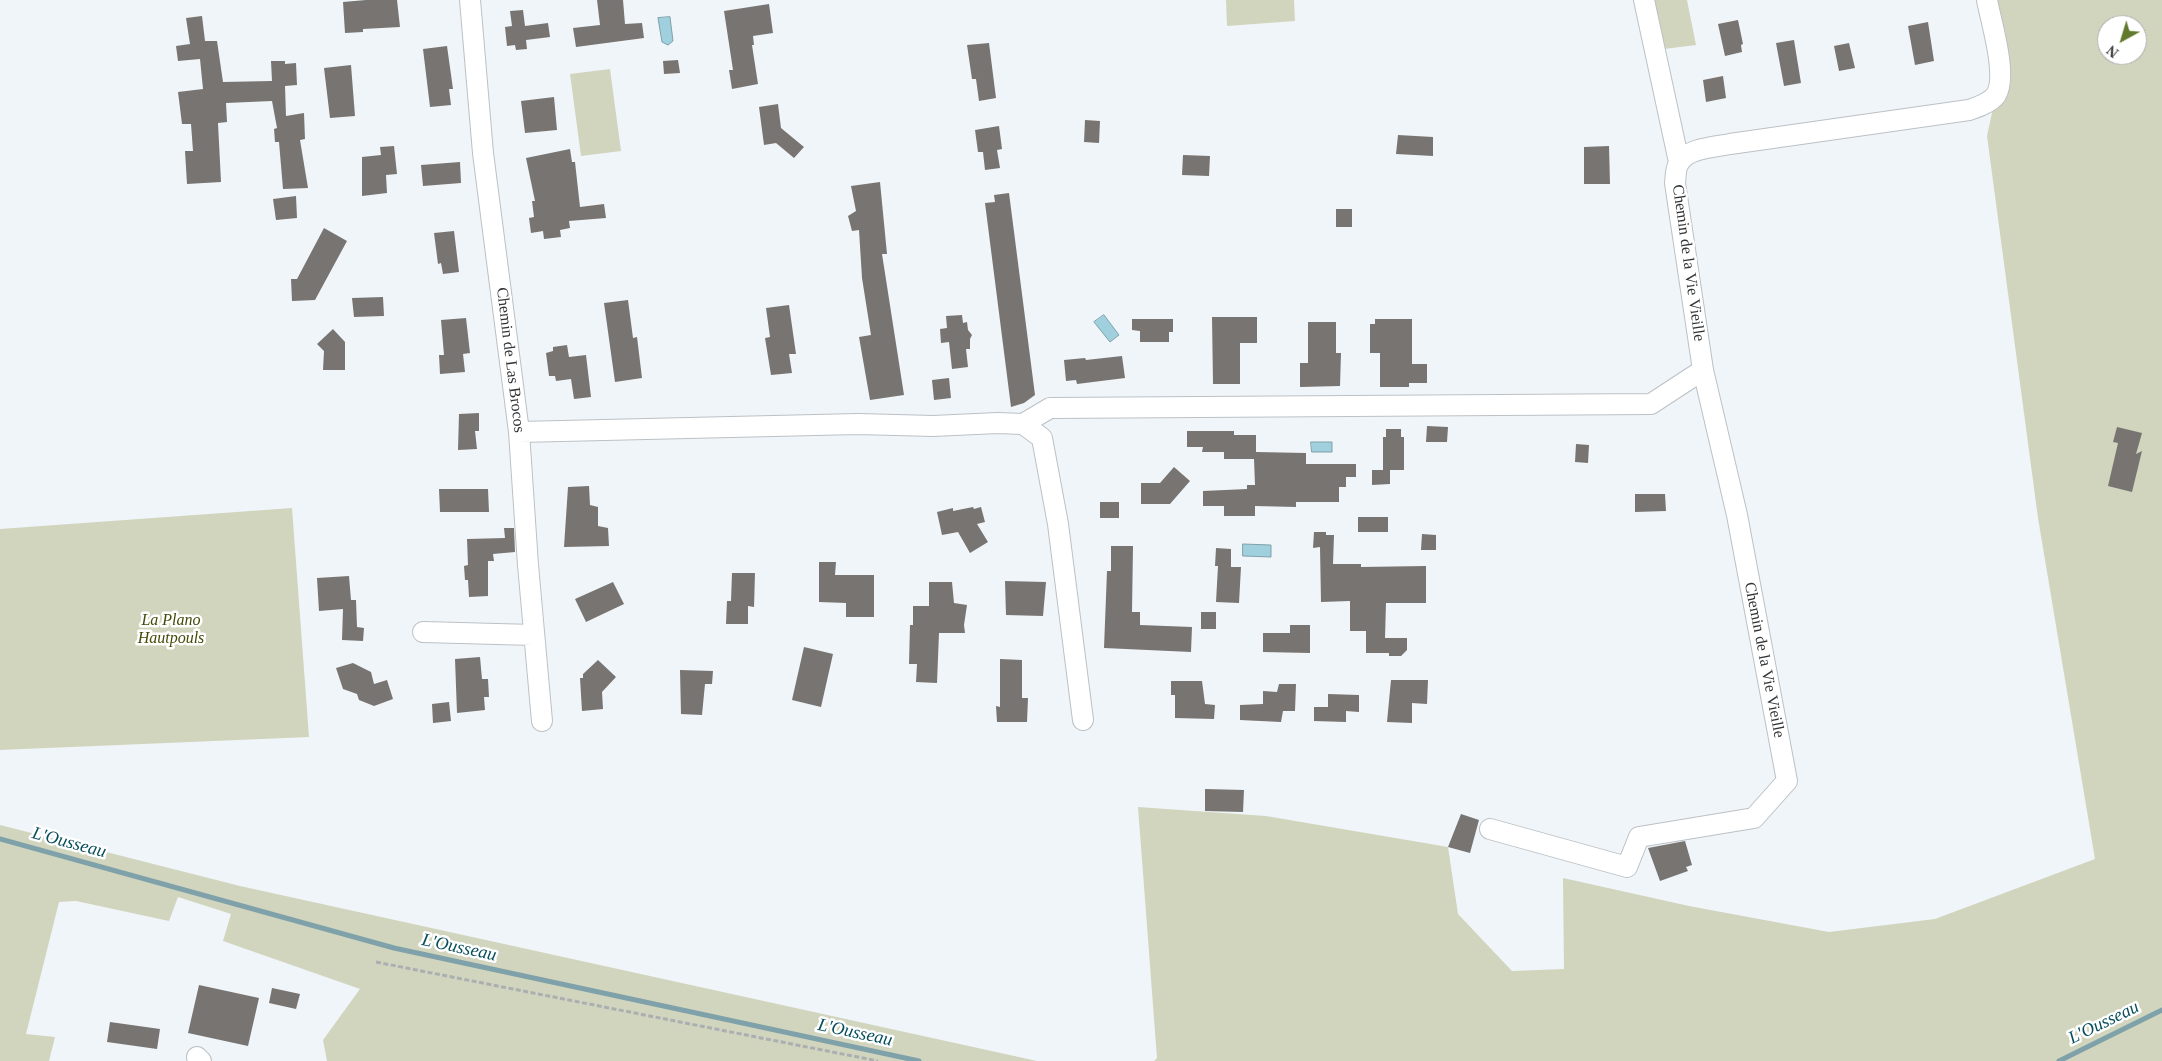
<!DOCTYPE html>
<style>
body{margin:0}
#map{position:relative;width:2162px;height:1061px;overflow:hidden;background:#f0f5f9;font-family:Georgia,serif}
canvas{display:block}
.north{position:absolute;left:2097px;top:15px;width:50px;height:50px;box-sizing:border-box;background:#fff;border:1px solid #adadae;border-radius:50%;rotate:219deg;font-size:14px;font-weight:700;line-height:20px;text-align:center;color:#313334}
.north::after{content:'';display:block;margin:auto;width:18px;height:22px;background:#617a2c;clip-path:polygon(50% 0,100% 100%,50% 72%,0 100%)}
</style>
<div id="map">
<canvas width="2162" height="1061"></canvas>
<div class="north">N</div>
</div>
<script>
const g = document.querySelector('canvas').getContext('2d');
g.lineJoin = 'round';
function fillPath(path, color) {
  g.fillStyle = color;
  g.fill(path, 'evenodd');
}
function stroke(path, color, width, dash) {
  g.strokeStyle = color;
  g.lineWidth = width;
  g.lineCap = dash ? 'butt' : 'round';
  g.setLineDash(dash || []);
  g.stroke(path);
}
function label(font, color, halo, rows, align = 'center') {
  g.font = font + ' Georgia,serif';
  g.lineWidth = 5;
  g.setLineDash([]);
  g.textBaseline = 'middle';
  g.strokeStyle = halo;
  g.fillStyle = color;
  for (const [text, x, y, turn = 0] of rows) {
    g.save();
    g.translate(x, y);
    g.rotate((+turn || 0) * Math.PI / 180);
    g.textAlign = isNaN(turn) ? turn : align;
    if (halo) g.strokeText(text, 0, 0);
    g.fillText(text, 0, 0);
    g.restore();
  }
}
const green = new Path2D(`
 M 1226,0 L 1294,0 L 1295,21 L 1227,26 Z
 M 1653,0 L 1687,0 L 1696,45 L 1664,49 Z
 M 1996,0 L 2162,0 L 2162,1061 L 1154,1061 L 1157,1058 L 1138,807 L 1266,816 L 1448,847 L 1458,914 L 1512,971 L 1564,969 L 1563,878 L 1689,906 L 1829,932 L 1935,919 L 2095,859 L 2038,518 L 1987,136 L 1993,108 L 2011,84 ZM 2107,25 L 2137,25 L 2137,55 L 2107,55 Z
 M 610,69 L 621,151 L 581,156 L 570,74 Z
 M 292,508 L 309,737 L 0,750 L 0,529 Z
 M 0,825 L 240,886 L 1037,1061 L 327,1061 L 323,1040 L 360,989 L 223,941 L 231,914 L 178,897 L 169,921 L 76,901 L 59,902 L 26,1034 L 55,1037 L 49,1061 L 0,1061 Z`);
const water = new Path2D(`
 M 670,17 L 673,41 L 668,45 L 662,42 L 658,18 Z
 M 1104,315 L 1119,335 L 1110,342 L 1094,322 Z
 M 1311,442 L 1332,442 L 1332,452 L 1312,452 Z
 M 1243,544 L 1271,545 L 1271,557 L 1243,556 Z`);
const stream = new Path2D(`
 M 0,839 L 394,948 L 919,1061
 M 2059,1061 L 2162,1010`);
const building = new Path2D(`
 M 366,0 L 397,0 L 400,27 L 363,29 L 363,32 L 345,33 L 343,2 Z
 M 597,0 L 623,0 L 625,24 L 642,23 L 644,38 L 576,47 L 573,28 L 600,25 Z
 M 769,4 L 773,33 L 753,36 L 754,45 L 752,45 L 758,84 L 732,89 L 729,70 L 733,70 L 724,11 Z
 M 523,10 L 525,26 L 548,23 L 550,37 L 526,40 L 527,49 L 516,50 L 515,45 L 507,46 L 505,27 L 512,26 L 510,11 Z
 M 202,16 L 205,41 L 217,41 L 223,82 L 272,81 L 271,61 L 285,61 L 285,64 L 296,63 L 297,85 L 285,86 L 286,116 L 304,113 L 305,139 L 300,140 L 308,188 L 283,189 L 279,142 L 275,142 L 274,129 L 277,128 L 272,101 L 226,103 L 227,122 L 218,123 L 221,182 L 187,184 L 185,151 L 193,151 L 191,124 L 182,124 L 178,92 L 203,89 L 200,59 L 178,61 L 176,46 L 190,44 L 186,18 Z
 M 1738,20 L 1743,44 L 1741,45 L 1742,52 L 1725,56 L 1718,24 Z
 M 1928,22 L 1934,61 L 1915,65 L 1908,26 Z
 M 1794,40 L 1801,83 L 1784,86 L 1776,43 Z
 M 989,43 L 996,98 L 979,101 L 976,79 L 972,79 L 967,45 Z
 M 1849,43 L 1855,68 L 1839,71 L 1834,46 Z
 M 447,46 L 453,89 L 449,89 L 451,105 L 430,107 L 423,49 Z
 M 678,60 L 680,73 L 664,74 L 663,61 Z
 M 351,65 L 355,116 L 330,118 L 324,68 Z
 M 1723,76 L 1726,98 L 1706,102 L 1703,80 Z
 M 554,97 L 557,130 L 525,133 L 521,101 Z
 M 778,104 L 781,128 L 804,147 L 794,158 L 776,143 L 764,145 L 759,107 Z
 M 1085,120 L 1100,121 L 1099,143 L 1084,142 Z
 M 999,126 L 1002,149 L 997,150 L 1000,168 L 985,170 L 983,152 L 978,152 L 975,130 Z
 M 1398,135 L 1433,137 L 1433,156 L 1396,154 Z
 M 394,146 L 397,174 L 386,175 L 387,193 L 362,196 L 362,157 L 381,155 L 380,147 Z
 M 1609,146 L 1610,184 L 1584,184 L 1584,147 Z
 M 570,149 L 572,162 L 575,162 L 580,207 L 604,204 L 606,218 L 569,221 L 570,228 L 560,230 L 561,237 L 544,239 L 543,231 L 531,233 L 529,218 L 534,217 L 532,201 L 535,201 L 526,158 Z
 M 1183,155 L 1210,156 L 1209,176 L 1182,175 Z
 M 460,162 L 461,183 L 423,186 L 421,165 Z
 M 880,182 L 887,254 L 882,254 L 904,395 L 870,400 L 859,337 L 871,335 L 862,278 L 859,230 L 852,231 L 848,216 L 856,211 L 851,186 Z
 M 1009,193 L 1035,395 L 1024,403 L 1011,407 L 985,203 L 995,202 L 994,195 Z
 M 296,196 L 297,218 L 276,220 L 273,199 Z
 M 1336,209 L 1352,209 L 1352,227 L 1336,227 Z
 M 324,228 L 347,241 L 315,300 L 292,301 L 291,279 L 297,279 Z
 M 454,231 L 459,272 L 443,274 L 441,263 L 438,264 L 434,233 Z
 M 383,297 L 384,316 L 354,317 L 352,298 Z
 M 628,300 L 633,338 L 637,337 L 642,378 L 615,382 L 604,303 Z
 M 789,305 L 796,354 L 789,354 L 792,373 L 771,375 L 765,338 L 770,337 L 766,308 Z
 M 962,315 L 963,323 L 967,322 L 968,330 L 972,335 L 970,339 L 970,349 L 966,349 L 968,367 L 952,369 L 949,342 L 941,343 L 940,329 L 947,328 L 946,316 Z
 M 1212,317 L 1257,317 L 1257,343 L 1240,343 L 1240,384 L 1213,384 Z
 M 466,318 L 470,353 L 463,354 L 465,372 L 440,374 L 439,355 L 444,355 L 441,320 Z
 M 1132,319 L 1173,319 L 1173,332 L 1169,332 L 1169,342 L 1140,342 L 1140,331 L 1132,330 Z
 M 1375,319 L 1412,319 L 1412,364 L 1427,364 L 1427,383 L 1409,383 L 1409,387 L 1380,387 L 1380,353 L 1370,353 L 1370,324 L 1375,324 Z
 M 1308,322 L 1336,322 L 1336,353 L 1341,353 L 1340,386 L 1300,387 L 1300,363 L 1308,363 Z
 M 333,329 L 345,342 L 345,370 L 323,370 L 324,351 L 317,344 Z
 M 567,345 L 569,357 L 586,355 L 591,397 L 574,399 L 571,379 L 556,381 L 555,376 L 549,376 L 546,353 L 553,351 L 553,347 Z
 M 1122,356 L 1125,378 L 1077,384 L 1076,380 L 1066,381 L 1064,360 L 1085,358 L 1086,360 Z
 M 949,378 L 951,398 L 934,400 L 932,380 Z
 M 479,413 L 479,431 L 475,431 L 477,449 L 458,450 L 459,414 Z
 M 1427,426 L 1448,427 L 1447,442 L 1426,442 Z
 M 2117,427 L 2142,433 L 2136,454 L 2142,451 L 2132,492 L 2108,486 L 2118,443 L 2113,442 Z
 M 1386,429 L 1401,429 L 1401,437 L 1404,437 L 1404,470 L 1383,470 L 1383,437 L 1386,437 Z
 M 1187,431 L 1234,431 L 1234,435 L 1256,435 L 1256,452 L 1306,453 L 1306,464 L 1356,464 L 1356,477 L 1346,477 L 1346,487 L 1339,487 L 1339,502 L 1296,502 L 1296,507 L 1255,506 L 1255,516 L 1224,516 L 1224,506 L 1203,506 L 1203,491 L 1247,489 L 1247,485 L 1255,485 L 1254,459 L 1224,459 L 1224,452 L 1202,452 L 1203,447 L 1187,447 Z
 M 1576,444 L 1589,445 L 1588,463 L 1575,462 Z
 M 1174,467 L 1190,481 L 1170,504 L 1141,504 L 1141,483 L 1160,483 Z
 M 1372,470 L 1390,470 L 1390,484 L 1372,485 Z
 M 589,486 L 590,505 L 598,507 L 598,526 L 608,528 L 609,546 L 564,547 L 568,487 Z
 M 439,489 L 488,489 L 489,512 L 440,512 Z
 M 1635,494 L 1665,494 L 1666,511 L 1635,512 Z
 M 1100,502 L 1119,502 L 1119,518 L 1100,518 Z
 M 973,507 L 974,509 L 981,507 L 985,522 L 977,524 L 988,542 L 970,553 L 958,532 L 942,535 L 937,512 L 953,508 L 953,511 Z
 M 1358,517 L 1388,517 L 1388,532 L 1358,532 Z
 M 504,528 L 514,528 L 515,552 L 493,554 L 494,561 L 488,561 L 488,596 L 469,597 L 468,580 L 465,580 L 464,566 L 468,565 L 467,539 L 505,538 Z
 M 1314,532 L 1326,532 L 1326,535 L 1334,535 L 1333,564 L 1361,564 L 1361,567 L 1426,566 L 1426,603 L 1386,603 L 1385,638 L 1407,638 L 1407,650 L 1401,656 L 1389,656 L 1389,653 L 1366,653 L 1366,631 L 1350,631 L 1350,601 L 1321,602 L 1320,547 L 1313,548 Z
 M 1422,534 L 1436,535 L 1436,550 L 1421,550 Z
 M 1111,546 L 1133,546 L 1132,612 L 1140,612 L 1140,625 L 1192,627 L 1191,652 L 1104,648 L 1107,571 L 1111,571 Z
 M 1216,548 L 1231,549 L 1231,567 L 1241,567 L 1239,603 L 1216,602 L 1218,566 L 1215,566 Z
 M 819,562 L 836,562 L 835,575 L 874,575 L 874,617 L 846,617 L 846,603 L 819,602 Z
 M 732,573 L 755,573 L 754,607 L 748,606 L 748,624 L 726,624 L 727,601 L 731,601 Z
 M 349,576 L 351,600 L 356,600 L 357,627 L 364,628 L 363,641 L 342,640 L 343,609 L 319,611 L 317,578 Z
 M 1005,581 L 1046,582 L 1043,616 L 1006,615 Z
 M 613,582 L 624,604 L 586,622 L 575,599 Z
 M 929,582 L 952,582 L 954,603 L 967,605 L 964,625 L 965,633 L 939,633 L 937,683 L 916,682 L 917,664 L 909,664 L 910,625 L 913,625 L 913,606 L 929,606 Z
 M 1201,612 L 1216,612 L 1216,629 L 1201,629 Z
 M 1290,625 L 1310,625 L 1310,653 L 1263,652 L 1263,633 L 1290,633 Z
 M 804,647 L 833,654 L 821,707 L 792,700 Z
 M 480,657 L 482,679 L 488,679 L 489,697 L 484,697 L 485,710 L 457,713 L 455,659 Z
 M 1000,659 L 1022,660 L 1022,698 L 1028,698 L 1027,722 L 997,722 L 996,706 L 1000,707 Z
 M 598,660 L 616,677 L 602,692 L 603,709 L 582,711 L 580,678 L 583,678 L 583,674 Z
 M 353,663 L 371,672 L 374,684 L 387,680 L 393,699 L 374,706 L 359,700 L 357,694 L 343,689 L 336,668 Z
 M 680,670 L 713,671 L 712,684 L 705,684 L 702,715 L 681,714 Z
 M 1391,680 L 1428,680 L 1427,704 L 1412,703 L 1412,723 L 1387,722 Z
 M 1171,681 L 1202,681 L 1205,704 L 1215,705 L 1214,719 L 1175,718 L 1175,695 L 1171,695 Z
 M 1279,684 L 1296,684 L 1295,711 L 1283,711 L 1281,722 L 1240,720 L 1240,705 L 1263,704 L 1263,691 L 1277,692 Z
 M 1328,694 L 1359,695 L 1359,712 L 1346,711 L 1346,722 L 1314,721 L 1314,707 L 1328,707 Z
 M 449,702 L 451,721 L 433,723 L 432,704 Z
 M 1205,789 L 1244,790 L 1243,812 L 1205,811 Z
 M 1461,814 L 1479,820 L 1470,853 L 1448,847 Z
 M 1685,841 L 1692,865 L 1686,867 L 1688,871 L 1660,881 L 1648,848 Z
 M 199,985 L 259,998 L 248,1046 L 188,1033 Z
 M 272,988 L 300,994 L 296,1009 L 269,1003 Z
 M 110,1022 L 160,1029 L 157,1049 L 107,1042 Z`);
const path = new Path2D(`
 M 376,962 L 878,1061`);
const minor = new Path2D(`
 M 470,0 L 483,153 L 519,432 L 528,565 L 542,721
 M 1644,0 L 1679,162
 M 1023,424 L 1042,438 L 1058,524 L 1083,720
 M 519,432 L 858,424 L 933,426 L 998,423 L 1023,424 L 1050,408 L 1651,404 L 1703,370
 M 423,632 L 534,635
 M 1490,829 L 1627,867 L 1639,837 L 1754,818 L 1787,781 L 1737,515 L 1703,370 L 1675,183 C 1676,176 1675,169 1679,163 C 1687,148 1715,147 1730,144 L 1969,110 C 1978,107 1990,103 1996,95 C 2008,76 1991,22 1987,0
 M 197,1057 L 201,1061`);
const streetNames = [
 ["Chemin de la Vie Vieille",1688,263,82],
 ["Chemin de Las Brocos",510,360,83],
 ["Chemin de la Vie Vieille",1764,660,79]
];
const parkNames = [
 ["La Plano",171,621],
 ["Hautpouls",171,639]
];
const waterNames = [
 ["L'Ousseau",69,843,15],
 ["L'Ousseau",459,948,12],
 ["L'Ousseau",2104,1023,-26],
 ["L'Ousseau",855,1033,12]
];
fillPath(green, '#d1d5bd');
fillPath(water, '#a0d0dd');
stroke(water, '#7fa1aa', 1);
stroke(stream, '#7fa1aa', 5);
fillPath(building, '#787471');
stroke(minor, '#bcc1c5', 22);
stroke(path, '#abafb2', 3, [5, 2.5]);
stroke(minor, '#fff', 20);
label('16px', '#313334', '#fff', streetNames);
label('italic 16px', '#454a07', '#fff', parkNames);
label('italic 18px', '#074e5c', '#fff', waterNames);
</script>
